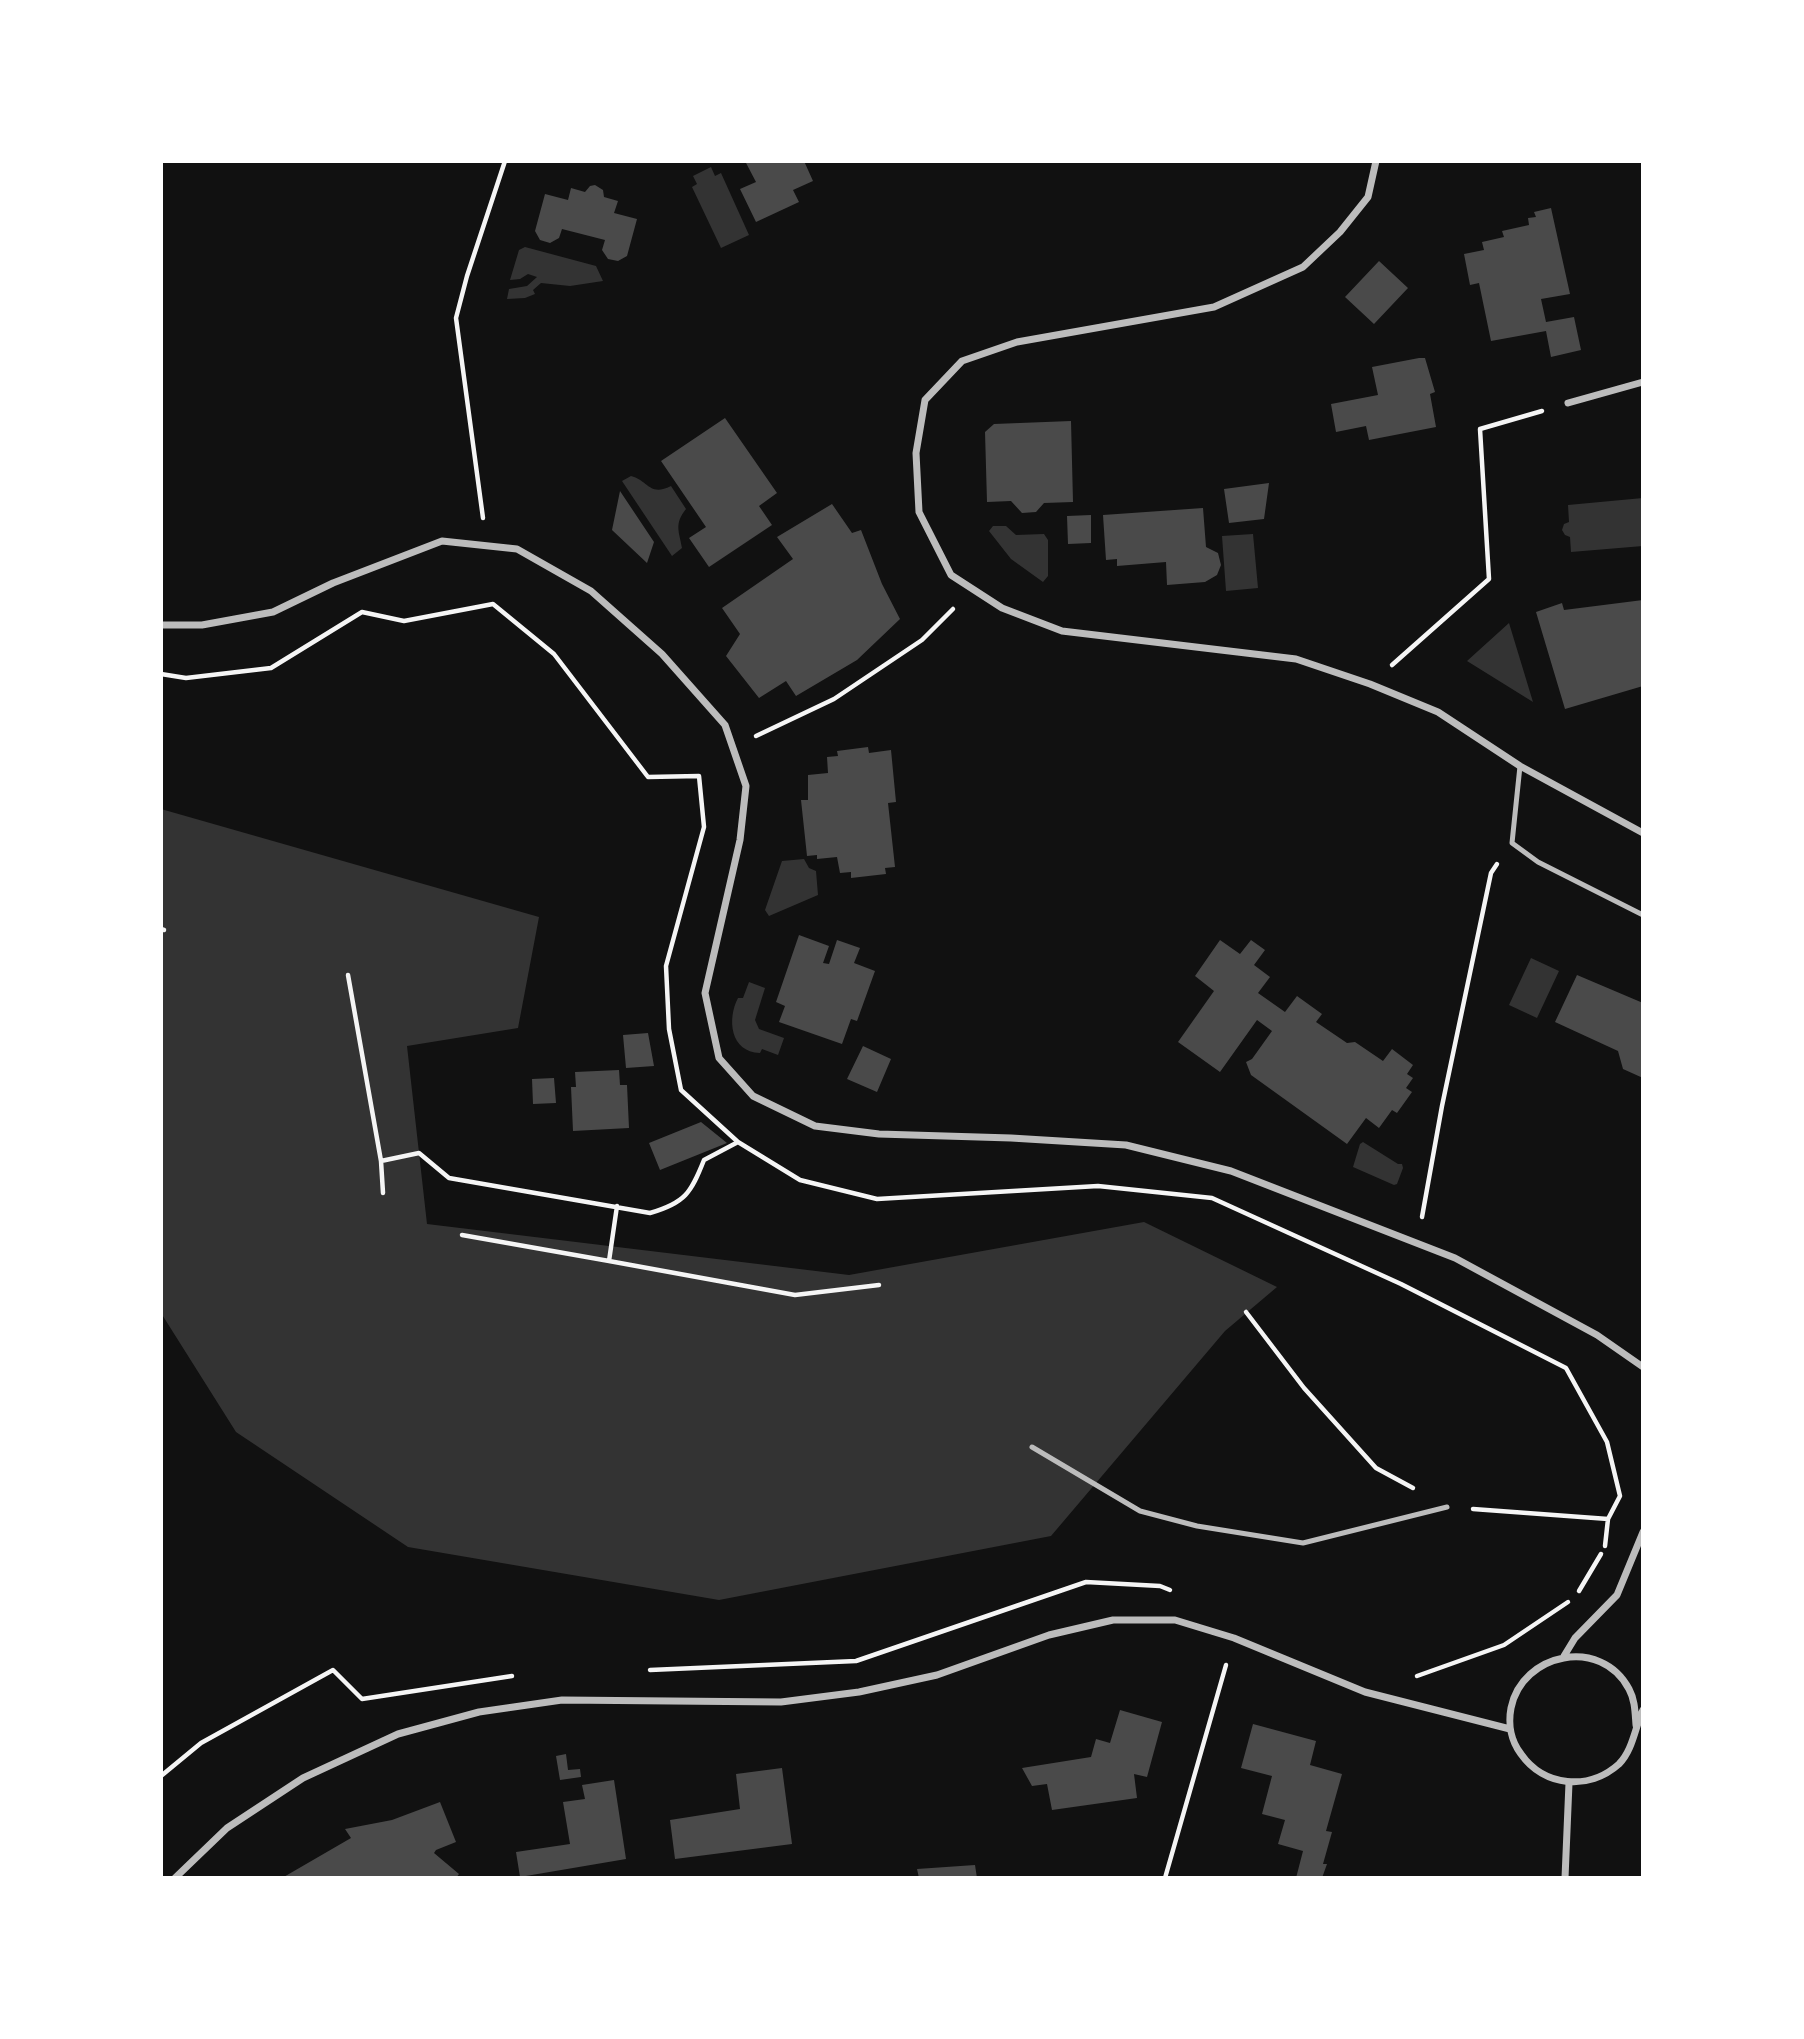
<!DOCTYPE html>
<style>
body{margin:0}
#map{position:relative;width:1804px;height:2039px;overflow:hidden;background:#111;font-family:Quicksand,sans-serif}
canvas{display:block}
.frame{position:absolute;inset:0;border:163px solid #fff;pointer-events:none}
</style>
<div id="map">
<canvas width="1804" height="2039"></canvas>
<div class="frame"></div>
</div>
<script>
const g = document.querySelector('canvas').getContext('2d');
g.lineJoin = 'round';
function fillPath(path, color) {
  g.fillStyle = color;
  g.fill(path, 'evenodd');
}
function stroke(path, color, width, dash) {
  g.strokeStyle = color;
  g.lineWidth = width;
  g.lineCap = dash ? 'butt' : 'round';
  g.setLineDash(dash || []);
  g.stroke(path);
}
const water = new Path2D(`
 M 711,167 L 715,176 L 721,173 L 749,235 L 721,248 L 692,187 L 697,184 L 693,176 Z
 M 525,247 L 596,266 L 603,281 L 570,286 L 541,283 L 533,290 L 535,294 L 525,298 L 507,299 L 509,289 L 527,286 L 537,277 L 528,274 L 520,279 L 510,280 L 519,250 Z
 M 631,476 C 648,480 649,497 671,486 L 686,509 C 674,524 679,531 682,548 L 672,556 L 622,481 Z
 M 1643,498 L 1643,546 L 1571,552 L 1570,537 L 1565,535 L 1562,530 L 1564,524 L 1569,522 L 1568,505 Z
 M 993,526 L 1006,526 L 1016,535 L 1044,534 L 1048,540 L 1048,576 L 1043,582 L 1011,559 L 989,531 Z
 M 1253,534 L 1258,588 L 1226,591 L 1222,536 Z
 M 1509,623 L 1533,702 L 1467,661 Z
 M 161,809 L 539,917 L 518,1028 L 407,1046 L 427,1224 L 849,1275 L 1144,1222 L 1277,1287 L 1225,1331 L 1051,1536 L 719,1600 L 408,1547 L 236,1432 L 161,1313 Z
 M 804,859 L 809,868 L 816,871 L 818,895 L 769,916 L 765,910 L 782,861 Z
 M 1531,958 L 1559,971 L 1537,1018 L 1509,1005 Z
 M 749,982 L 765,988 L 755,1020 L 759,1029 L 784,1038 L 778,1055 L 762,1049 L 760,1053 C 730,1052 727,1019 738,998 L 743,998 Z
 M 1363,1142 L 1398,1164 L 1402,1164 L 1403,1168 L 1397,1184 L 1394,1185 L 1353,1167 L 1360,1144 Z`);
const building = new Path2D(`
 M 745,161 L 804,161 L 813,181 L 793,190 L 799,202 L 756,222 L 740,189 L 756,182 Z
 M 595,185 L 603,190 L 604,197 L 618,201 L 614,213 L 637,219 L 627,256 L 618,261 L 608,259 L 602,250 L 605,240 L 562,229 L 559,238 L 550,243 L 540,240 L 535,231 L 545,194 L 568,200 L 571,188 L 585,192 L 590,186 Z
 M 1551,208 L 1570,294 L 1541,299 L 1546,322 L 1574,317 L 1581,350 L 1551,357 L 1546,331 L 1491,341 L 1479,283 L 1470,285 L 1464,254 L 1484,250 L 1482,242 L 1504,237 L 1502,231 L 1529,225 L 1528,218 L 1536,217 L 1534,212 Z
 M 1379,261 L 1408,288 L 1374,324 L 1345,297 Z
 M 1419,358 L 1425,358 L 1435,392 L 1430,394 L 1436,427 L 1369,440 L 1366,426 L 1336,432 L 1331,404 L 1378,395 L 1372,367 Z
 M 725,418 L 777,493 L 759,506 L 772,525 L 709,567 L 689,538 L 706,527 L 661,461 Z
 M 1071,421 L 1073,502 L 1044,503 L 1036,512 L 1022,513 L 1011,501 L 987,502 L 985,432 L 994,424 Z
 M 1269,483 L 1264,519 L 1229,523 L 1224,489 Z
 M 620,491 L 654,542 L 647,563 L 612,530 Z
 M 832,504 L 852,533 L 861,530 L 882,584 L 900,619 L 857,660 L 796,696 L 786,681 L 759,698 L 726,656 L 740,634 L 722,608 L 793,559 L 777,537 Z
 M 1203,508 L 1206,547 L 1218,553 L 1221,565 L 1217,575 L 1205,582 L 1167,585 L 1166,562 L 1117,566 L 1117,559 L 1106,560 L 1103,515 Z
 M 1091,515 L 1091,543 L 1068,544 L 1067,516 Z
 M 1643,600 L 1643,686 L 1565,709 L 1536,612 L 1562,603 L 1564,610 Z
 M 868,747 L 869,753 L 891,750 L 896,802 L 888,803 L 895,867 L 885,868 L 886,874 L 851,878 L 851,872 L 840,873 L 837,857 L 817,859 L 817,855 L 807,856 L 801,800 L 808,800 L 808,775 L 828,773 L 827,757 L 838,756 L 837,751 Z
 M 799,935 L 829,946 L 823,963 L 829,964 L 837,940 L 860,948 L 854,963 L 875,971 L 857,1021 L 851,1019 L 842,1044 L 779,1022 L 785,1006 L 776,1002 Z
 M 1220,940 L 1240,954 L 1251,940 L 1265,950 L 1254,965 L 1270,977 L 1258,993 L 1285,1012 L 1297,996 L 1322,1014 L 1316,1022 L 1347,1043 L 1355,1042 L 1383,1061 L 1392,1049 L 1413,1065 L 1407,1074 L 1413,1078 L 1406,1088 L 1412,1092 L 1397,1113 L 1392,1110 L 1379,1128 L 1366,1118 L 1347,1144 L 1251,1075 L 1246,1062 L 1252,1059 L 1272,1031 L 1257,1020 L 1220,1072 L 1178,1042 L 1214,991 L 1195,976 Z
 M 1577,975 L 1643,1003 L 1643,1078 L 1623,1069 L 1618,1051 L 1555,1022 Z
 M 648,1033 L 654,1066 L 626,1068 L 623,1035 Z
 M 863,1046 L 891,1059 L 877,1092 L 847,1079 Z
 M 619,1070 L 620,1085 L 627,1085 L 629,1128 L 573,1131 L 571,1087 L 576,1087 L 575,1072 Z
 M 554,1078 L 556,1103 L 533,1104 L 532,1079 Z
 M 701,1122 L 727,1143 L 660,1170 L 649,1143 Z
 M 1120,1710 L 1162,1722 L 1147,1777 L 1134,1774 L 1137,1798 L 1052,1810 L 1047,1784 L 1032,1786 L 1022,1768 L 1091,1757 L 1096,1739 L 1110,1743 Z
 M 1253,1724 L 1316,1741 L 1310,1765 L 1342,1774 L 1326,1831 L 1332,1832 L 1323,1864 L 1327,1864 L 1322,1878 L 1296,1878 L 1303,1851 L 1278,1844 L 1285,1820 L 1262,1814 L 1272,1776 L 1241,1768 Z
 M 566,1754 L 568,1770 L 580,1769 L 581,1777 L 560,1780 L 556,1756 Z
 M 782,1768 L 792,1844 L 675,1859 L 670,1820 L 740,1809 L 736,1774 Z
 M 614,1780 L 626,1859 L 520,1877 L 516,1852 L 570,1844 L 563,1802 L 585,1799 L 582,1785 Z
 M 440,1802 L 456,1842 L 436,1850 L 434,1853 L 459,1874 L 456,1878 L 282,1878 L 351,1838 L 345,1829 L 392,1820 Z
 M 975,1865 L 977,1878 L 919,1878 L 917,1869 Z`);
const path = new Path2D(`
 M 483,518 L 456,318 L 467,276 L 505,161
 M 1392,665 L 1489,579 L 1480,429 L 1542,411
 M 161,674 L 186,678 L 271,668 L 362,612 L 404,621 L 493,604 L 554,654 L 648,777 L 699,776 L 704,827 L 666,966 L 669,1029 L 681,1090 L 738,1142 L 704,1160 C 691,1193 685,1203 650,1213 L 449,1178 L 419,1153 L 381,1161 L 348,975
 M 756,736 L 834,699 L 922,640 L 953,609
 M 161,929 L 164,930
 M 738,1142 L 800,1180 L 877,1199 L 1098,1186 L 1212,1198 L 1401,1284 L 1566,1368 L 1607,1442 L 1620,1496 L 1608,1519 L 1473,1509
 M 381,1161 L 383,1193
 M 1422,1217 L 1442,1106 L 1491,873 L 1497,864
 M 462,1235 L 609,1261 L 617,1206
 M 609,1261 L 795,1295 L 879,1285
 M 1246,1312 L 1304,1388 L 1376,1468 L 1413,1488
 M 1605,1546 L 1608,1519
 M 1579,1591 L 1601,1554
 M 650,1670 L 856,1661 L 1086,1582 L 1160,1586 L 1170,1590
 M 1417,1676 L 1504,1645 L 1568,1602
 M 161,1776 L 201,1743 L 333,1670 L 362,1699 L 512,1676
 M 1165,1878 L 1226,1665`);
const service = new Path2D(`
 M 1520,766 L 1512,843 L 1538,862 L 1643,915
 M 1032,1447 L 1140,1511 L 1197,1526 L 1303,1543 L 1447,1507`);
const minor = new Path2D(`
 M 1376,161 L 1368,197 L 1340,232 L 1303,267 L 1214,307 L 1017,342 L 962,361 L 925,400 L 916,453 L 919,512 L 951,575 L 1002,608 L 1062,631 L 1296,659 L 1370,684 L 1438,712 L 1520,766 L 1643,833
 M 1568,403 L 1643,382
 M 161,625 L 202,625 L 273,612 L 333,583 L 442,541 L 517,549 L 591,591 L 662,654 L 725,725 L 746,786 L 740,840 L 705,993 L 719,1058 L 753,1096 L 815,1126 L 879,1134 L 1011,1138 L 1126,1145 L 1231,1171 L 1455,1258 L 1597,1335 L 1643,1367
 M 1564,1656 L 1575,1638 L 1617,1595 L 1643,1532
 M 1636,1725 C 1635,1712 1635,1700 1629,1689 C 1601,1636 1522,1653 1511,1708 C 1508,1724 1511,1741 1521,1754 C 1544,1787 1589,1791 1619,1764 C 1633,1750 1635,1727 1643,1710
 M 175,1878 L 227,1828 L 303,1778 L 398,1734 L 479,1712 L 562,1700 L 781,1702 L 859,1692 L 937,1675 L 1049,1635 L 1113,1620 L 1175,1620 L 1234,1638 L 1365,1692 L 1510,1729
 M 1565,1878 L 1569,1783`);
fillPath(water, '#333');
fillPath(building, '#4a4a4a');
stroke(path, '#f5f5f5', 4.5);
stroke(service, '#bcbcbc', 5);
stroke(minor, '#bcbcbc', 7);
</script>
